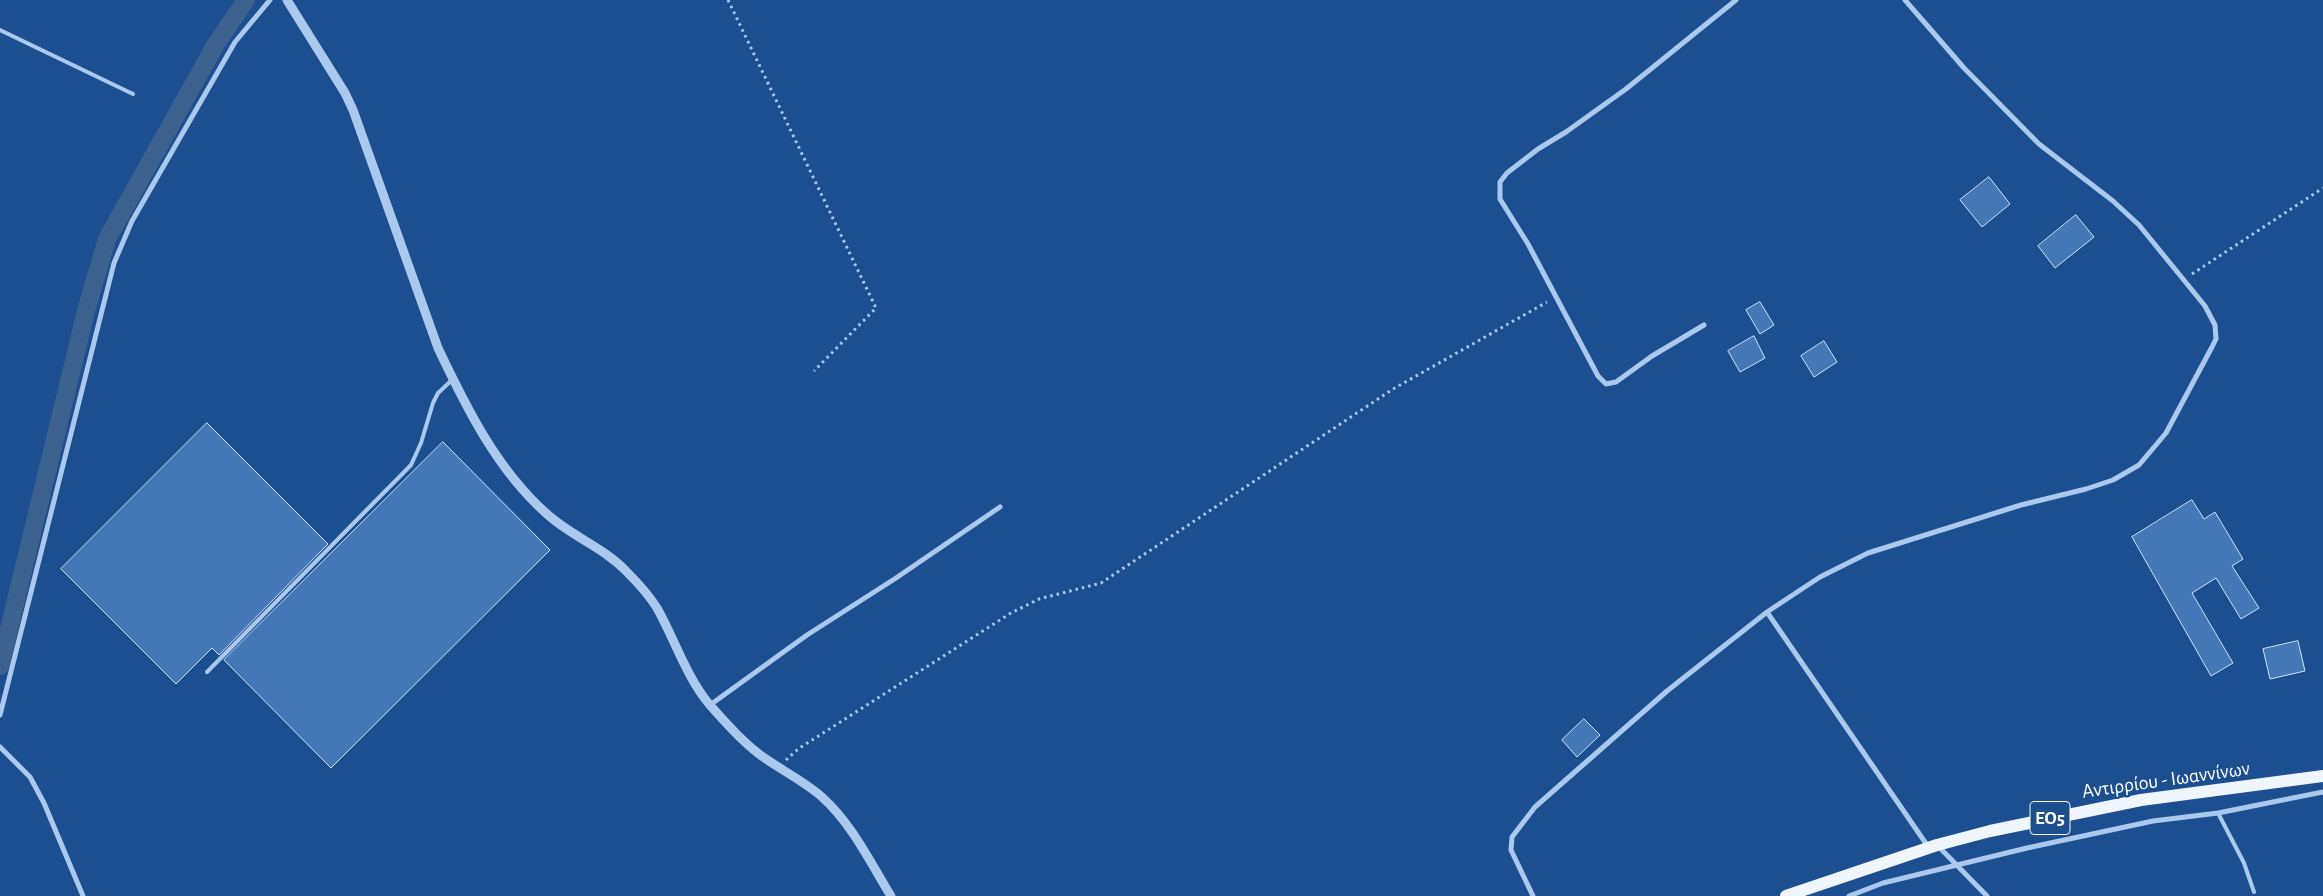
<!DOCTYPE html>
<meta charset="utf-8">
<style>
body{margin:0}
canvas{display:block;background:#1b4f8f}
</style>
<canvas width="2323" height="896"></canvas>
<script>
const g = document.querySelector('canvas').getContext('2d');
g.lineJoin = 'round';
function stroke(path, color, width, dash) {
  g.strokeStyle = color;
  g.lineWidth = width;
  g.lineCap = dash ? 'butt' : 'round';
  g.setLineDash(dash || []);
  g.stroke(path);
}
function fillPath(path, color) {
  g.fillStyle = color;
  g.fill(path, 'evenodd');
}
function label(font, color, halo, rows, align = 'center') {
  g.font = font + ' "Alegreya Sans",sans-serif';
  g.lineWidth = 4.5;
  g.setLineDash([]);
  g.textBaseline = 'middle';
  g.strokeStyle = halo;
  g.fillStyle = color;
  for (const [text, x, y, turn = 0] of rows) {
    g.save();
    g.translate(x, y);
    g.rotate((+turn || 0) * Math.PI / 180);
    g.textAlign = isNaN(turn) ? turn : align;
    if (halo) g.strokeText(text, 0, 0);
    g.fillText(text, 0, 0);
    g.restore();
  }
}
const canal = new Path2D(`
 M 0,666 L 87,307 L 107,239 L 216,44 L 246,0`);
const building = new Path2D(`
 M 1989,177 L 2010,204 L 1982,227 L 1960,200 Z
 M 2076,215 L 2094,237 L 2055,268 L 2038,246 Z
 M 1760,302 L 1774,325 L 1760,334 L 1746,310 Z
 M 1754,336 L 1765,358 L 1740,372 L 1728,351 Z
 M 1824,341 L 1837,362 L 1814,377 L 1801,356 Z
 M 207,423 L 328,544 L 219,655 L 212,648 L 176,684 L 61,569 Z
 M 443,442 L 550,550 L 331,768 L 224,660 Z
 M 2192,500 L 2204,519 L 2215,512 L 2243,559 L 2232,566 L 2259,608 L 2241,619 L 2216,578 L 2192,593 L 2233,663 L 2211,676 L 2132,537 Z
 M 2298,641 L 2305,671 L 2270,679 L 2263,649 Z
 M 1584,719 L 1600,735 L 1577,757 L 1562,740 Z`);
const path = new Path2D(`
 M 728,0 L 876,308 L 814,371
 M 2192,274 L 2323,188
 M 786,760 L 798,749 L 1011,613 L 1039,599 L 1101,583 L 1393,389 L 1547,302`);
const service = new Path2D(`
 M 0,30 L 133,94
 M 207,672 L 411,465 L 421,443 L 433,403 L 438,393 L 453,379
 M 2218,813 L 2244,863 L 2254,892`);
const minor = new Path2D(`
 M 1905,0 L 1964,68 L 2039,144 L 2113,201 L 2139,225 L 2205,306 L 2215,325 L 2216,339 L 2212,347 L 2166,433 L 2139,465 L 2113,480 L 2086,489 L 2021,505 L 1868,553 L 1820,577 L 1767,612 L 1929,848
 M 1704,325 L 1652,356 L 1616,382 L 1606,384 L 1598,376 L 1528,244 L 1500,199 L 1500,182 L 1507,173 L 1538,149 L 1566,132 L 1626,89 L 1736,0
 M 710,705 L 807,635 L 896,578 L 1000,507
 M 0,715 L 114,263 L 132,221 L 235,42 L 270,0
 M 0,747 L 30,777 L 44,803 L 83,896
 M 1938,846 L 1987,896
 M 1533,896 L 1511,850 L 1512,837 L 1535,807 L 1667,691 L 1767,612
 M 1849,896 L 1883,883 L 2027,848 L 2153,821 L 2218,813 L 2323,792`);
const tertiary = new Path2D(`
 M 287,0 L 345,93 L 353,110 L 438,348 C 466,407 497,470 547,514 C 571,536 603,547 626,571 C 637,582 649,595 657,608 C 675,640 686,676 709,704 C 726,723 745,745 766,759 C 785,772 805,782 822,797 C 852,824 870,862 891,896`);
const primary = new Path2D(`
 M 1786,896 L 1937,845 L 1990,831 L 2141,800 L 2323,776`);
const shields = [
 [2050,818,40]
];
const shieldNames = [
 ["ΕΟ5",2050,818]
];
const streetNames = [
 ["Αντιρρίου - Ιωαννίνων",2166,780,-8]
];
stroke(canal, '#3c6290', 18);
fillPath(building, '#4478b7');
stroke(building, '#cfe3fa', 1);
stroke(path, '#a9c9ee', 3, [2.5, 4]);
stroke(service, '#a9c9ee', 4);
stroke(minor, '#a9c9ee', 5);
stroke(tertiary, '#a9c9ee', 9);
stroke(primary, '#f0f6ff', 12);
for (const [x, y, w] of shields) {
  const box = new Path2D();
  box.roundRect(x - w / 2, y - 16.5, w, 33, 4);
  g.fillStyle = '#1b4f8f';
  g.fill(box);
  stroke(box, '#fff', 1);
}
label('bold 19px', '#fff', null, shieldNames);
label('20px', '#fff', '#1b4f8f', streetNames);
</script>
